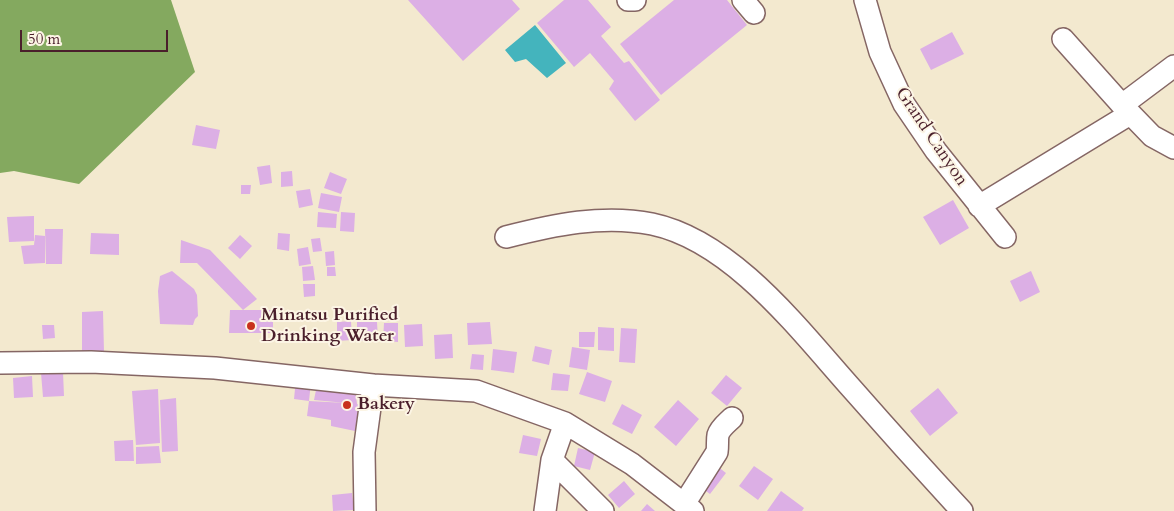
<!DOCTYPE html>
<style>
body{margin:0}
#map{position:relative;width:1174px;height:511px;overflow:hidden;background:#f3e9cf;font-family:Cardo,serif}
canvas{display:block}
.scale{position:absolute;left:20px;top:30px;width:148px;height:22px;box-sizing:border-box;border:2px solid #4a1f2b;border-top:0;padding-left:6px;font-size:15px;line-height:18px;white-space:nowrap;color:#4a1f2b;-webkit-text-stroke:4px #fcf5e5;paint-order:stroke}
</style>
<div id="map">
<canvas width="1174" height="511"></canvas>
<div class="scale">50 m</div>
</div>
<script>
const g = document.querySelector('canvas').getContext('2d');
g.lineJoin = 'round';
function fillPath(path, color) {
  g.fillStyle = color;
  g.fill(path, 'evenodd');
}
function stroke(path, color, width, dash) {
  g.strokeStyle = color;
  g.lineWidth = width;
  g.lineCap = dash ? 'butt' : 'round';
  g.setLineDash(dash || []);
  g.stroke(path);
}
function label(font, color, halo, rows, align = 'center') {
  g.font = font + ' Cardo,serif';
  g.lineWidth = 4;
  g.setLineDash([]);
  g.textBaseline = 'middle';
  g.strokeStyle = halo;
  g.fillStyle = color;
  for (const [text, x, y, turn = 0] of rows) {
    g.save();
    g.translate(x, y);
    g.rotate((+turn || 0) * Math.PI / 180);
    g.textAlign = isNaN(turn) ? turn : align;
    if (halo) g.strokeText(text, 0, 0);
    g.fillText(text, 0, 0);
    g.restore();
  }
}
const forest = new Path2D(`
 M 0,0 L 171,0 L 195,72 L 79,184 L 14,171 L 0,173 Z`);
const water = new Path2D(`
 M 535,25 L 566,63 L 547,78 L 526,59 L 515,62 L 505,50 Z`);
const building = new Path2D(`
 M 408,0 L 512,0 L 520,9 L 463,61 Z
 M 564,0 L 588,0 L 611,27 L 601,36 L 624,63 L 629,61 L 660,100 L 635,121 L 609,89 L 614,81 L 590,53 L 574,67 L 537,23 Z
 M 674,0 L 727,0 L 747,25 L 661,95 L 620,44 Z
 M 952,32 L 964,54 L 931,70 L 920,49 Z
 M 196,125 L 220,130 L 216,149 L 192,145 Z
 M 270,165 L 272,183 L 260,185 L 257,167 Z
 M 292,171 L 293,186 L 281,187 L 281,172 Z
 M 330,172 L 347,179 L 341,194 L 324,188 Z
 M 241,185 L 251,185 L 250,194 L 241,194 Z
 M 310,189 L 313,205 L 299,208 L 296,191 Z
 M 321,193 L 342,197 L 339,212 L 318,208 Z
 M 953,200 L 969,228 L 940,245 L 923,217 Z
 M 318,212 L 337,214 L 336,228 L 317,227 Z
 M 341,212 L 355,213 L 354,232 L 340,231 Z
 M 34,216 L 34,241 L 9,242 L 7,217 Z
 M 45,229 L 63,229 L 62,264 L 46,264 Z
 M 91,233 L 119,234 L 119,255 L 90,254 Z
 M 278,233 L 290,234 L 289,251 L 277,249 Z
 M 35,235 L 45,236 L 45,263 L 24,264 L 21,246 L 34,245 Z
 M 240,235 L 252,246 L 240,259 L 228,248 Z
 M 320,238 L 322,251 L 313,252 L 311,239 Z
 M 181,240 L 210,250 L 257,299 L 243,310 L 273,310 L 273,333 L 229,333 L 230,310 L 243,310 L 197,263 L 180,263 Z
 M 308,247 L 311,264 L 299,266 L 297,249 Z
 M 334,251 L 335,265 L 326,266 L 325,252 Z
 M 313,266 L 315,280 L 303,281 L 302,267 Z
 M 327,267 L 335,267 L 336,276 L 327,276 Z
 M 172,271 L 194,289 L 197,295 L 198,316 L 195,319 L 193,325 L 160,324 L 158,291 L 160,276 Z
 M 1031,271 L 1040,292 L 1020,302 L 1010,281 Z
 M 303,284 L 315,284 L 315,296 L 304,297 Z
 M 103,311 L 104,352 L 82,353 L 82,312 Z
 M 351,321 L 352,340 L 337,341 L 337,322 Z
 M 357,322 L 377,322 L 378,340 L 357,341 Z
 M 490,322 L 492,344 L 468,345 L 467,323 Z
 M 384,323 L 398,323 L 398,342 L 383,341 Z
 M 422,324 L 423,346 L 405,347 L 404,325 Z
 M 42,325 L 54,325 L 55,338 L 43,339 Z
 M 598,327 L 614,328 L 614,351 L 598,350 Z
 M 621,328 L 637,329 L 635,363 L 619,362 Z
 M 579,332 L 595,332 L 594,347 L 579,347 Z
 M 452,334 L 453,358 L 435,359 L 434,335 Z
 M 535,346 L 552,350 L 549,365 L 532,361 Z
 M 572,347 L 590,350 L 587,370 L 569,367 Z
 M 493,349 L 517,352 L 514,373 L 491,370 Z
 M 472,354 L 484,355 L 483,370 L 470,369 Z
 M 63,372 L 64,396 L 43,397 L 41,373 Z
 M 587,372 L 612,381 L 605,402 L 579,394 Z
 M 553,373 L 570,375 L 568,391 L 551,390 Z
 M 726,375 L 742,388 L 727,406 L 711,393 Z
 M 32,376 L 33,397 L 14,398 L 13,378 Z
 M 296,379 L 311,382 L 309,401 L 294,399 Z
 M 938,388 L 958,413 L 930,436 L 910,411 Z
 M 158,389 L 160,443 L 136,445 L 132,391 Z
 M 316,390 L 355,390 L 357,404 L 359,404 L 355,431 L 331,426 L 331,420 L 307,416 L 309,401 L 346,403 L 314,400 Z
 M 176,398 L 178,451 L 162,452 L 160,400 Z
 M 678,400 L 699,419 L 676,446 L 654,427 Z
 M 622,404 L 642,415 L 632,434 L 612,424 Z
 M 523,435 L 541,439 L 537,456 L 519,453 Z
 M 133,440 L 134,461 L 115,461 L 114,441 Z
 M 159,446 L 161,463 L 136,464 L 136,447 Z
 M 578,448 L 595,452 L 590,470 L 574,466 Z
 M 708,459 L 726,473 L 710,494 L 692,481 Z
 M 754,466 L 773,479 L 758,500 L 739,486 Z
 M 624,481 L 635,494 L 619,508 L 608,495 Z
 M 781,491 L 804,508 L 802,511 L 767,511 Z
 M 352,493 L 354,510 L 333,511 L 332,495 Z
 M 647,504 L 655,511 L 641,511 Z`);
const minor = new Path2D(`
 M 628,0 L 635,0
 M 743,0 L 754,13
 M 865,0 L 880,52 L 904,104 L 936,151 L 1005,237
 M 1063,39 L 1122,105 L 1152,136 L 1174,148
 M 1122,105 L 1174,66
 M 979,206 L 1130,114
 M 506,237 C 553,225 603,214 652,224 C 733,241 800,331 853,390 C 889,431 925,471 962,511
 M 0,363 L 91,362 L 215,368 L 373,385 L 476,391 L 565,423 L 632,464 L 693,511
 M 552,460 L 603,511
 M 684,504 L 717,452 C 718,446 717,440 718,435 C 720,428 727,423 732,418
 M 365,511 L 364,452 L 373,385
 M 545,511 L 552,460 L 565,423`);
const markers = [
 [251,326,5,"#c8321e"],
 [347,405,5,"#c8321e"]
];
const streetNames = [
 ["Grand Canyon",931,137,56]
];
const poiNames = [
 ["Minatsu Purified",261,316],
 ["Drinking Water",261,337],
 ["Bakery",357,405]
];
fillPath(forest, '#84a95f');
fillPath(water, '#44b4bd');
fillPath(building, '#dcafe5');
stroke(minor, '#856664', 24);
stroke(minor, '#fff', 21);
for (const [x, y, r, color] of markers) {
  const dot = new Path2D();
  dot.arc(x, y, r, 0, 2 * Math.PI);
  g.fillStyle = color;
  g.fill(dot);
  stroke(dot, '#fcf5e5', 2);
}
label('18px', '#4a1f2b', '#fcf5e5', streetNames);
label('bold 18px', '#4a1f2b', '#fcf5e5', poiNames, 'left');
</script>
